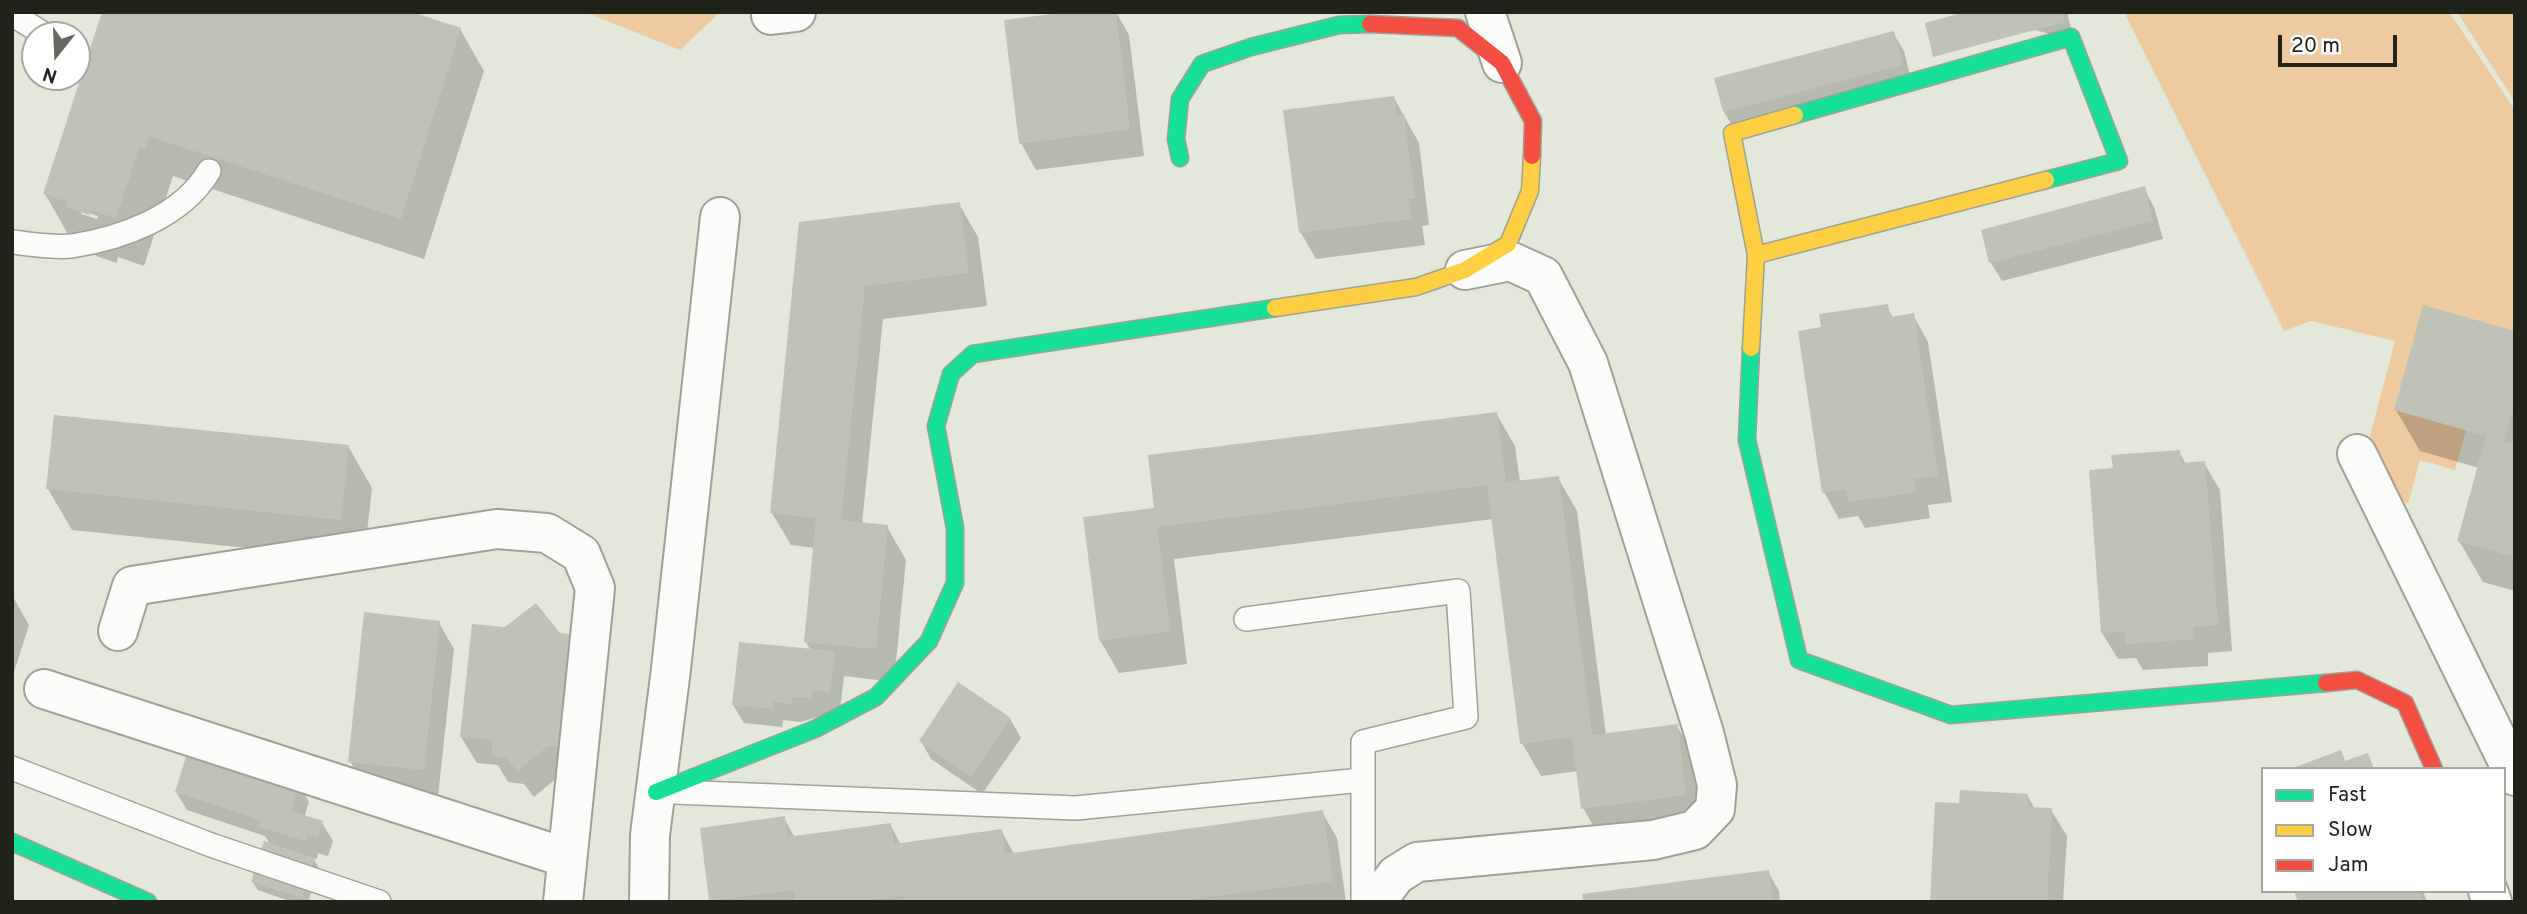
<!DOCTYPE html>
<style>
body{margin:0}
#map{position:relative;width:2527px;height:914px;overflow:hidden;background:#e3e8da;font-family:Overpass,sans-serif}
canvas{display:block}
.frame{position:absolute;inset:0;border:14px solid #1f2319;pointer-events:none}
.legend{position:absolute;left:2261px;top:767px;width:245px;height:126px;box-sizing:border-box;background:#fff;border:2px solid #a5a7a3;margin:0;padding:9px 12px;list-style:none;font-size:21px;color:#1f2319}
.legend li{display:flex;align-items:center;gap:14px;height:35px}
.legend b{width:35px;border:2px solid #a5a7a3}
.north{position:absolute;left:21px;top:21px;width:70px;height:70px;box-sizing:border-box;background:#fff;border:2px solid #a5a7a3;border-radius:50%;rotate:198deg;font-size:19px;font-weight:700;line-height:28px;text-align:center;color:#1f2319}
.north::after{content:'';display:block;margin:auto;width:24px;height:32px;background:#64685d;clip-path:polygon(50% 0,100% 100%,50% 72%,0 100%)}
.scale{position:absolute;left:2278px;top:35px;width:119px;height:32px;box-sizing:border-box;border:4px solid #1f2319;border-top:0;padding-left:9px;font-size:21px;line-height:24px;white-space:nowrap;color:#1f2319;-webkit-text-stroke:5px #fff;paint-order:stroke}
</style>
<div id="map">
<canvas width="2527" height="914"></canvas>
<div class="frame"></div>
<ul class="legend">
<li><b style="height:9px;background:#16e098"></b>Fast</li>
<li><b style="height:9px;background:#ffcf43"></b>Slow</li>
<li><b style="height:9px;background:#f24e42"></b>Jam</li>
</ul>
<div class="north">N</div>
<div class="scale">20 m</div>
</div>
<script>
const g = document.querySelector('canvas').getContext('2d');
g.lineJoin = 'round';
function fillPath(path, color) {
  g.fillStyle = color;
  g.fill(path, 'evenodd');
}
function stroke(path, color, width, dash) {
  g.strokeStyle = color;
  g.lineWidth = width;
  g.lineCap = dash ? 'butt' : 'round';
  g.setLineDash(dash || []);
  g.stroke(path);
}
const green = new Path2D(`
 M 585,12 L 720,12 L 680,50 Z
 M 2124,12 L 2449,12 L 2515,110 L 2515,331 L 2466,430 L 2455,470 L 2420,460 L 2408,504 L 2401,500 L 2370,436 L 2395,341 L 2311,321 L 2284,331 Z
 M 2457,12 L 2515,12 L 2515,102 Z`);
const shadow = new Path2D(`
 M 103,12 L 460,29 L 484,71 L 424,259 L 173,176 L 144,266 L 118,257 L 117,263 L 96,256 L 93,249 L 73,243 L 45,194 ZM 81,210 L 98,216 L 97,219 L 81,214 Z
 M 1082,12 L 1116,12 L 1129,35 L 1144,156 L 1036,170 L 1021,143 Z
 M 1972,12 L 2067,12 L 2074,41 Z
 M 1893,33 L 1904,51 L 1912,83 L 1735,130 L 1724,112 Z
 M 1394,98 L 1419,143 L 1429,225 L 1422,226 L 1425,245 L 1316,259 L 1301,233 Z
 M 2144,188 L 2154,207 L 2163,239 L 2002,281 L 1991,263 L 1983,231 Z
 M 959,204 L 978,237 L 987,306 L 883,319 L 862,524 L 887,527 L 906,560 L 894,682 L 844,676 L 840,710 L 801,722 L 783,720 L 782,727 L 744,723 L 733,705 L 811,651 L 805,641 L 815,548 L 791,545 L 772,513 L 800,224 Z
 M 1887,306 L 1893,318 L 1913,315 L 1928,342 L 1952,502 L 1928,505 L 1930,518 L 1865,528 L 1858,516 L 1839,519 L 1824,492 L 1823,329 Z
 M 2515,333 L 2515,591 L 2483,582 L 2459,541 L 2479,468 L 2420,451 L 2396,410 Z
 M 1496,413 L 1515,446 L 1520,482 L 1558,478 L 1577,511 L 1606,735 L 1677,726 L 1696,759 L 1704,828 L 1602,841 L 1583,808 L 1578,771 L 1541,776 L 1522,743 L 1493,519 L 1174,559 L 1187,664 L 1119,673 L 1100,640 L 1156,510 Z
 M 348,446 L 372,488 L 364,560 L 72,530 L 48,489 Z
 M 2179,452 L 2186,464 L 2204,463 L 2220,490 L 2232,651 L 2208,653 L 2208,666 L 2143,670 L 2136,658 L 2118,659 L 2102,633 L 2115,470 Z
 M 12,595 L 29,625 L 12,678 Z
 M 439,623 L 454,649 L 438,796 L 365,788 L 350,761 Z
 M 559,635 L 564,772 L 534,797 L 524,784 L 508,782 L 498,765 L 477,763 L 461,737 Z
 M 1010,719 L 1021,738 L 982,794 L 931,759 L 921,741 Z
 M 298,784 L 309,802 L 304,817 L 322,823 L 333,841 L 328,856 L 318,853 L 317,859 L 313,858 L 319,868 L 308,902 L 292,902 L 258,890 L 252,881 L 271,845 L 265,836 L 187,810 L 176,792 Z
 M 2027,795 L 2035,809 L 2051,810 L 2067,836 L 2063,902 L 1931,902 L 1960,805 Z
 M 1322,812 L 1337,838 L 1346,902 L 711,900 L 784,818 L 795,838 L 890,824 L 901,845 L 1001,830 L 1014,854 Z
 M 1768,872 L 1779,891 L 1780,902 L 1585,902 Z
 M 2296,891 L 2423,891 L 2427,902 L 2300,902 Z`);
const building = new Path2D(`
 M 102,12 L 412,12 L 461,28 L 401,219 L 149,136 L 145,150 L 139,148 L 116,218 L 91,210 L 89,215 L 66,207 L 68,202 L 43,194 Z
 M 1068,12 L 1116,12 L 1130,129 L 1019,144 L 1004,20 Z
 M 1965,12 L 2062,12 L 2065,22 L 1933,57 L 1925,23 Z
 M 1894,31 L 1903,65 L 1723,112 L 1714,78 Z
 M 1394,96 L 1397,115 L 1404,114 L 1415,199 L 1408,199 L 1411,219 L 1299,233 L 1283,110 Z
 M 2145,186 L 2153,221 L 1989,263 L 1981,230 Z
 M 960,202 L 969,273 L 865,286 L 841,520 L 888,525 L 876,649 L 804,642 L 816,518 L 770,513 L 799,222 Z
 M 1888,304 L 1890,317 L 1914,313 L 1938,476 L 1914,479 L 1916,492 L 1848,502 L 1846,489 L 1822,493 L 1798,331 L 1821,327 L 1819,314 Z
 M 2423,305 L 2515,331 L 2515,403 L 2504,441 L 2515,444 L 2515,557 L 2457,541 L 2486,436 L 2394,410 Z
 M 1497,412 L 1506,482 L 1559,476 L 1592,735 L 1678,724 L 1686,795 L 1581,809 L 1572,737 L 1520,744 L 1487,485 L 1157,527 L 1170,631 L 1099,641 L 1083,517 L 1154,508 L 1148,455 Z
 M 54,415 L 349,445 L 341,520 L 46,489 Z
 M 2180,450 L 2181,463 L 2205,461 L 2218,625 L 2193,627 L 2194,639 L 2126,644 L 2125,632 L 2101,633 L 2089,470 L 2113,468 L 2111,455 Z
 M 536,603 L 560,633 L 577,635 L 564,748 L 548,746 L 517,771 L 507,758 L 491,756 L 493,740 L 460,737 L 472,624 L 505,627 Z
 M 364,612 L 440,621 L 424,770 L 348,762 Z
 M 739,642 L 835,651 L 830,692 L 812,690 L 811,698 L 792,697 L 791,704 L 773,702 L 773,709 L 732,705 Z
 M 958,682 L 1011,718 L 971,777 L 919,741 Z
 M 189,747 L 300,782 L 291,811 L 323,821 L 318,838 L 308,835 L 306,841 L 258,827 L 260,820 L 175,792 Z
 M 2341,750 L 2345,761 L 2368,753 L 2374,769 L 2290,769 Z
 M 1960,790 L 2028,794 L 2028,807 L 2052,808 L 2047,902 L 1930,902 L 1935,802 L 1959,803 Z
 M 1323,810 L 1333,881 L 1170,902 L 904,902 L 903,896 L 852,902 L 795,902 L 794,890 L 709,901 L 700,828 L 785,816 L 787,837 L 891,823 L 894,844 L 1002,829 L 1005,854 Z
 M 264,841 L 315,858 L 302,898 L 251,882 Z
 M 1769,870 L 1773,902 L 1583,902 L 1582,894 Z
 M 2294,891 L 2419,891 L 2423,902 L 2298,902 Z`);
const lane = new Path2D(`
 M 12,14 L 45,35
 M 12,242 C 31,244 53,248 72,246 C 122,238 182,217 209,171
 M 1246,619 L 1458,591 L 1466,717 L 1363,742 L 1363,902
 M 12,768 L 211,845 L 379,902
 M 674,792 L 1076,808 L 1362,780`);
const street = new Path2D(`
 M 1485,12 L 1502,63
 M 771,15 L 796,12
 M 2357,454 L 2515,776
 M 118,631 L 132,586 L 497,529 L 547,533 L 581,554 L 595,588 L 563,902
 M 44,689 L 567,858
 M 2488,891 L 2492,902
 M 649,902 L 650,835 L 671,669 L 720,217
 M 1376,902 L 1396,875 L 1417,862 L 1653,840 L 1695,830 L 1715,809 L 1717,785 L 1704,733 L 1588,363 L 1543,276 L 1510,261 L 1465,270`);
const fast = new Path2D(`
 M 1795,115 L 2071,37 L 2119,161 L 2046,180
 M 1180,158 L 1176,139 L 1180,99 L 1202,64 L 1251,47 L 1339,25 L 1370,24
 M 1751,348 L 1747,440 L 1799,660 L 1951,715 L 2326,683
 M 656,792 L 815,729 L 876,697 L 929,641 L 955,583 L 955,528 L 936,426 L 951,374 L 973,354 L 1275,308
 M 12,842 L 148,902`);
const slow = new Path2D(`
 M 1756,255 L 2046,180
 M 1275,308 L 1416,287 L 1465,270 L 1508,244 L 1530,191 L 1532,156
 M 1751,348 L 1756,255 L 1732,133 L 1795,115`);
const jam = new Path2D(`
 M 1370,24 L 1458,28 L 1502,63 L 1533,121 L 1532,156
 M 2326,683 L 2357,680 L 2405,703 L 2434,769`);
fillPath(green, '#eecaa0');
fillPath(shadow, '#0003');
fillPath(building, '#c1c2b7');
stroke(lane, '#9ea296', 26);
stroke(street, '#9ea296', 42);
stroke(fast, '#9ea296', 19);
stroke(slow, '#9ea296', 19);
stroke(jam, '#9ea296', 19);
stroke(lane, '#fbfcf9', 23);
stroke(street, '#fbfcf9', 38);
stroke(fast, '#16e098', 16);
stroke(slow, '#ffcf43', 16);
stroke(jam, '#f24e42', 16);
</script>
